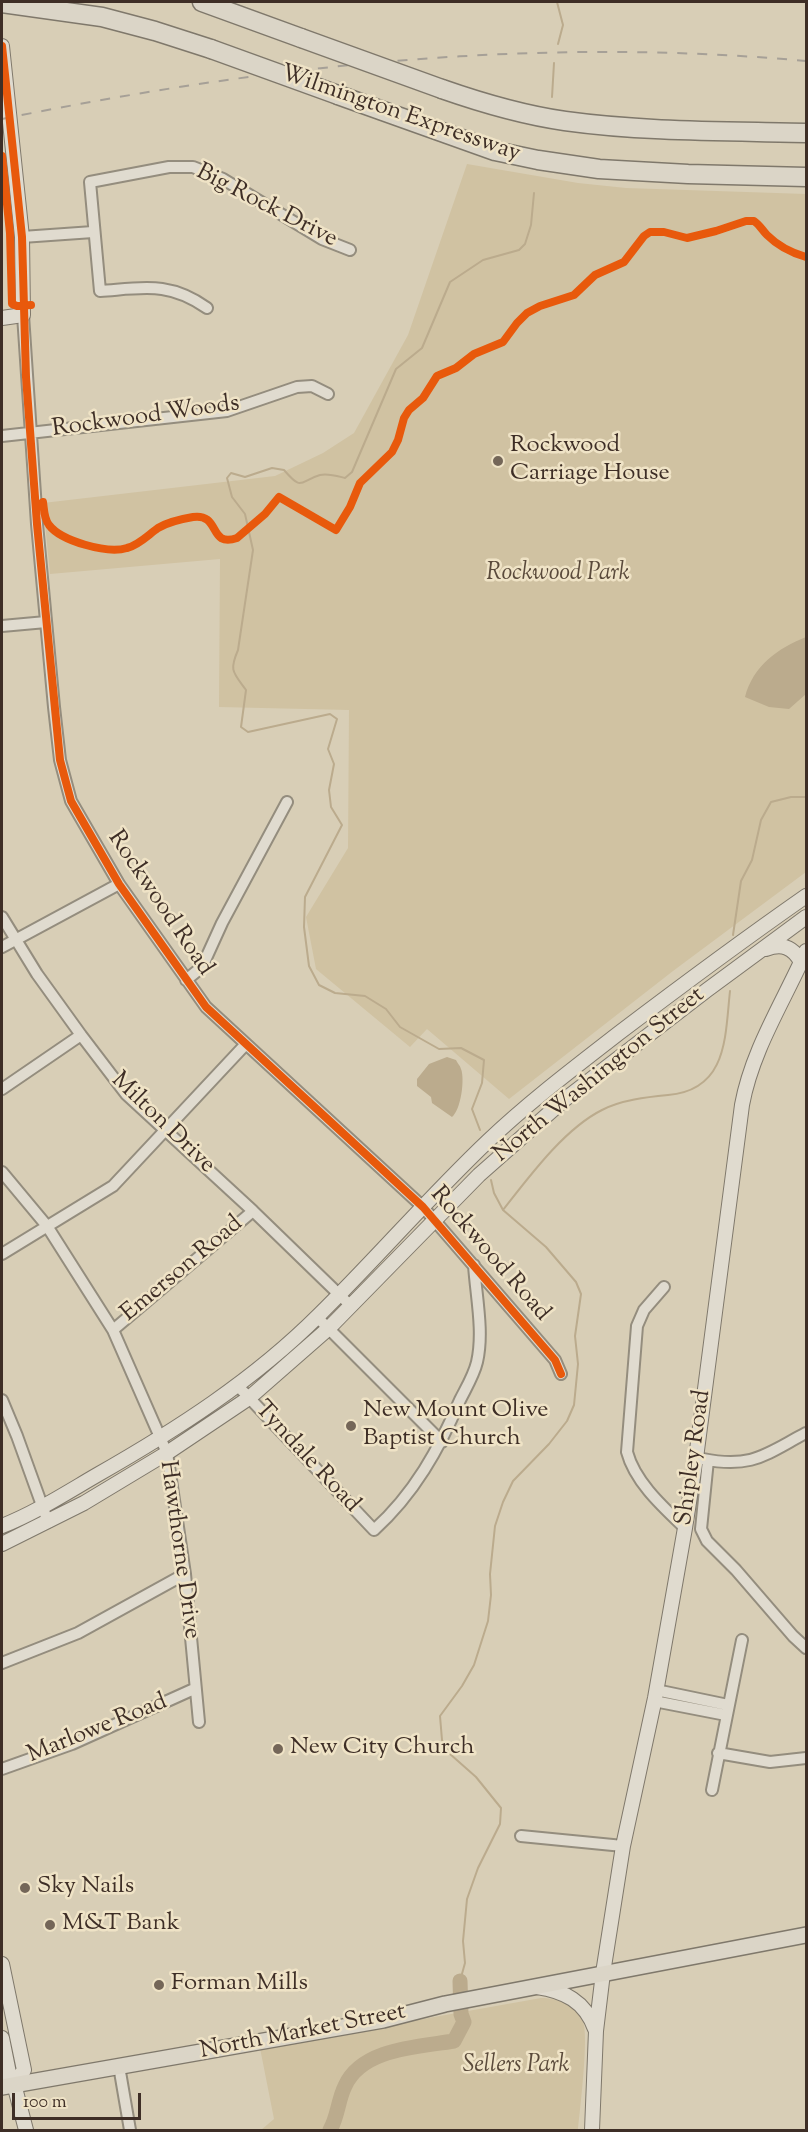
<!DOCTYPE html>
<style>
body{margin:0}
#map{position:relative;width:808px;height:2132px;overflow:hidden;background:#d8ceb6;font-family:"Sorts Mill Goudy",serif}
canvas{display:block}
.frame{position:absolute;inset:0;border:3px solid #3e2e26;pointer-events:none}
.scale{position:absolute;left:12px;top:2093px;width:129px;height:27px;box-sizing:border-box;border:3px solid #3e2e26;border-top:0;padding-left:8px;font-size:18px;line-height:21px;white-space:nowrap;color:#3e2e26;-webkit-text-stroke:4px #efe3c6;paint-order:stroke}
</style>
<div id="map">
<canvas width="808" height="2132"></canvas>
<div class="frame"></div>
<div class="scale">100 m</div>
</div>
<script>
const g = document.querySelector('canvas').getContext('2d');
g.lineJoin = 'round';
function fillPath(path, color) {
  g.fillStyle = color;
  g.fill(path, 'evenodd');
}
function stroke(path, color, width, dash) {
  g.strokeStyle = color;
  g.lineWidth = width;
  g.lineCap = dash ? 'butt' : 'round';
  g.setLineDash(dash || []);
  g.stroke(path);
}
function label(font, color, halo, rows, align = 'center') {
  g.font = font + ' "Sorts Mill Goudy",serif';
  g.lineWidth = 5;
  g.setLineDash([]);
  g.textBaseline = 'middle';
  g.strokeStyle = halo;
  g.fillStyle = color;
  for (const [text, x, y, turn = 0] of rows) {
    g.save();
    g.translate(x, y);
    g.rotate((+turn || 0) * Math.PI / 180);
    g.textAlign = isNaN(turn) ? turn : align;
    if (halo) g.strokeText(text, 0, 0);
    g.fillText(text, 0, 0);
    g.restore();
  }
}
const green = new Path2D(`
 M 467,164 L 578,183 L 626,188 L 806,194 L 806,872 L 673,971 L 509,1099 L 427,1029 L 410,1047 L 316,969 L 306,917 L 348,848 L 349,710 L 219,707 L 220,559 L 50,574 L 43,503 L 275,476 L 323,453 L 354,433 L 408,335 Z
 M 541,1998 C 557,1998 577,2005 583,2022 C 589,2036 580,2110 578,2130 L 261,2130 L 274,2119 L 260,2048 Z`);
const water = new Path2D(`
 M 806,637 L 806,694 L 789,709 L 769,707 L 745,697 C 753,666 778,648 806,637 Z
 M 447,1057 L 456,1060 C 457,1063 460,1065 461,1069 C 465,1079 461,1110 452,1117 L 432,1103 L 431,1097 L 417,1086 L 417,1079 L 429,1064 Z`);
const stream = new Path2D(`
 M 557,2 L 563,25 L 558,44
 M 552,97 L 554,63
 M 733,935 L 741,881 L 752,860 L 761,820 L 771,802 L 791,797 L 806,797
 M 480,1130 L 472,1109 L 482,1083 L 484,1060 L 461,1048 L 439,1049 L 400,1027 L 386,1009 L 365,996 L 335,993 L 319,985 L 309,966 L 304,927 L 305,897 L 342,825 L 331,807 L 329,790 L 334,764 L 328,749 L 337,719 L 330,714 L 248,732 L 241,727 L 246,690 C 233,672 229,671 238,650 L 253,550 L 245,514 L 232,497 L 227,478 L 231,473 L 245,477 L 272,468 L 284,470 C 303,492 299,481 320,475 C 328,473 337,476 345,478 L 352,472 L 396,369 L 422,348 L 450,282 L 483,260 L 519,250 L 525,244 L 531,225 L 534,193
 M 491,1180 L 494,1193 L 503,1210
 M 460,1981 L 465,1963 L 463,1941 L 467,1899 L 478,1868 L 500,1824 L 501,1808 L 476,1777 L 450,1754 L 442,1740 L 440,1716 L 462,1686 L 474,1665 L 488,1621 L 491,1595 L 490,1574 L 495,1526 L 503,1502 L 513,1481 L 549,1444 L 567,1421 L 574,1405 L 578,1364 L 575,1336 L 581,1294 L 576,1282 L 546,1247 L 503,1210 C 529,1177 564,1129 602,1110 C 621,1100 647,1097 668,1095 C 728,1090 725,1036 730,991`);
const river = new Path2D(`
 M 330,2130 C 338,2116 338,2100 345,2086 C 362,2048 419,2047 454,2041 L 464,2022 L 461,2014 L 460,1981`);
const street = new Path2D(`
 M 22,237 L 93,232
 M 207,308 C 169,281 143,288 100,291 L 90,182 L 169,167 L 193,167 L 223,179 L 322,239 L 350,250
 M 23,315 L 37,524 L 54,707 L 60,760 L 71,801 L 119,884 L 206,1007 L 423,1207 L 555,1360 L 561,1374
 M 2,436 L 227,411 L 297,387 L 312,386 L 328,394
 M 2,626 L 46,622
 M 2,917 L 37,974 L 81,1035 L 126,1094 L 253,1211 L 351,1306
 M 2,947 L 119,884
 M 186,980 L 202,967 L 222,923 L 287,802
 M 2,1089 L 81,1035
 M 2,1172 L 47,1226 L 113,1330 L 167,1453 L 185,1574 L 199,1722
 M 2,1254 L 113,1186 L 245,1045
 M 664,1287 L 644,1310 L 637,1326 L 627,1452 C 635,1482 663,1507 685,1528
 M 317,1317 L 442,1442
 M 113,1330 L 253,1211
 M 238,1386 L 374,1530 C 414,1494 439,1449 460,1400 C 466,1388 474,1375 477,1362 C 484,1332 476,1296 474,1265
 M 2,1400 L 17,1436 L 48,1522
 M 703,1459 C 752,1469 766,1454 806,1433
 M 708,1460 L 701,1529 L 707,1541 L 736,1570 L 793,1636 L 806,1648
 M 2,1663 L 78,1633 L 185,1574
 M 656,1690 L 728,1705
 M 654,1701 L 726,1715
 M 718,1753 L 770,1762 L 806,1758
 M 2,1769 L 72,1744 L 194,1689
 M 712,1790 L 742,1640
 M 521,1836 L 623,1846
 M 119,2066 L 130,2130`);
const secondary = new Path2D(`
 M 2,46 L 22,237 L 23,315 L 2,318
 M 766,949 C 782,943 793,947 801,962
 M 2,1526 C 35,1513 66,1493 97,1475 C 176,1430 254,1380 319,1315 C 376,1259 429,1197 488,1141 C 529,1102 574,1068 619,1033 C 681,986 743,940 806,896
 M 2,1544 L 84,1503 L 167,1453 L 249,1398 L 329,1328 L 479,1175 L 564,1100 L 707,990 L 806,917
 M 2,1964 L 24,2070 L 14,2084
 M 537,1987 C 564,1991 585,2001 595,2029
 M 2,2038 L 10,2078 L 14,2084 L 26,2130
 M 592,2130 L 596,2031 L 603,1973 L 623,1846 L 655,1698 L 685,1528 L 696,1458 L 742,1105 C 752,1050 784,1001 806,951`);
const primary = new Path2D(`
 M 2,2087 L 383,2020 L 445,2004 L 806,1935`);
const highway = new Path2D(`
 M 202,2 L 301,38
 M 2,3 L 102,17 L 155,31 L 211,49
 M 442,89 C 482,103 523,115 565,121 C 644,132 727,131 806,133
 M 338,95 L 495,151 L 538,160 L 599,169 L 688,174 L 806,177`);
const rail = new Path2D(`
 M 2,119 C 268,65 535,36 806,61`);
const highwayBridge = new Path2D(`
 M 301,38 L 442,89
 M 211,49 L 338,95`);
const cycleway = new Path2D(`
 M 2,46 L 22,237 L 26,377 L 37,524 L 60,760 L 71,801 L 119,884 L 206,1007 L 423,1207 L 555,1360 L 561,1374
 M 2,156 L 10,233 L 12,304 L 17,306 L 31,305
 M 43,502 C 44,509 44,519 49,525 C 61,541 107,554 127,548 C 139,545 148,535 158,528 C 168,522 181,519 193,517 C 221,513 208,548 237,538 L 265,514 L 279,497 L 336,530 L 350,507 L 360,483 L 392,452 L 398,440 L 404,418 L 409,410 L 423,398 L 437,376 L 456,368 L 474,354 L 503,342 L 517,323 L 527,313 L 540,306 L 574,295 L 595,275 L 624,262 L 644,236 L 650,232 L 664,232 L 687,238 L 716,231 L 746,221 L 754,221 C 760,225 762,230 767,235 C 778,246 792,253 806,257`);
const markers = [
 [498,461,6,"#746658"],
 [351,1426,6,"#746658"],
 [278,1749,6,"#746658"],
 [25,1888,6,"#746658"],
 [50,1925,6,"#746658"],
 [159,1985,6,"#746658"]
];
const streetNames = [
 ["Wilmington Expressway",400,115,19],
 ["Big Rock Drive",266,207,27],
 ["Rockwood Woods",146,418,-8],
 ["Rockwood Road",159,904,56],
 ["North Washington Street",600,1076,-39],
 ["Milton Drive",162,1124,44],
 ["Rockwood Road",489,1255,49],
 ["Emerson Road",183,1270,-40],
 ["Tyndale Road",306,1458,47],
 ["Shipley Road",695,1458,-82],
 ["Hawthorne Drive",178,1550,82],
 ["Marlowe Road",98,1730,-22],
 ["North Market Street",303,2033,-11]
];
const poiNames = [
 ["Rockwood",510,447],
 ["Carriage House",510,475],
 ["New Mount Olive",363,1412],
 ["Baptist Church",363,1440],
 ["New City Church",290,1749],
 ["Sky Nails",37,1888],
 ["M&T Bank",62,1925],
 ["Forman Mills",171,1985]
];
const parkNames = [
 ["Rockwood Park",558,575],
 ["Sellers Park",516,2067]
];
fillPath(green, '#d0c2a2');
fillPath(water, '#bbab8d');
stroke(stream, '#bbab8d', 2);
stroke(river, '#bbab8d', 15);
stroke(street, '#948d7e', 14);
stroke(secondary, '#7f786b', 16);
stroke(primary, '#7f786b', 18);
stroke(highway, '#7f786b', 21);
stroke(street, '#e0dbcf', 10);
stroke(secondary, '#e0dbcf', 14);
stroke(primary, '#dbd5c7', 15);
stroke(highway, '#dbd5c7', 18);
stroke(rail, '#a6a097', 2, [10, 10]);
stroke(highwayBridge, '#7f786b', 21, []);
stroke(highwayBridge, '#dbd5c7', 18);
stroke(cycleway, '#e8590c', 8);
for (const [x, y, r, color] of markers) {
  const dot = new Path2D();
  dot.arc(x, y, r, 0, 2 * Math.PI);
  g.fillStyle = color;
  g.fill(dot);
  stroke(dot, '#efe3c6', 2);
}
label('24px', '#3e2e26', '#efe3c6', streetNames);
label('24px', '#3e2e26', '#efe3c6', poiNames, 'left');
label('italic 24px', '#5a4a3b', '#efe3c6', parkNames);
</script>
